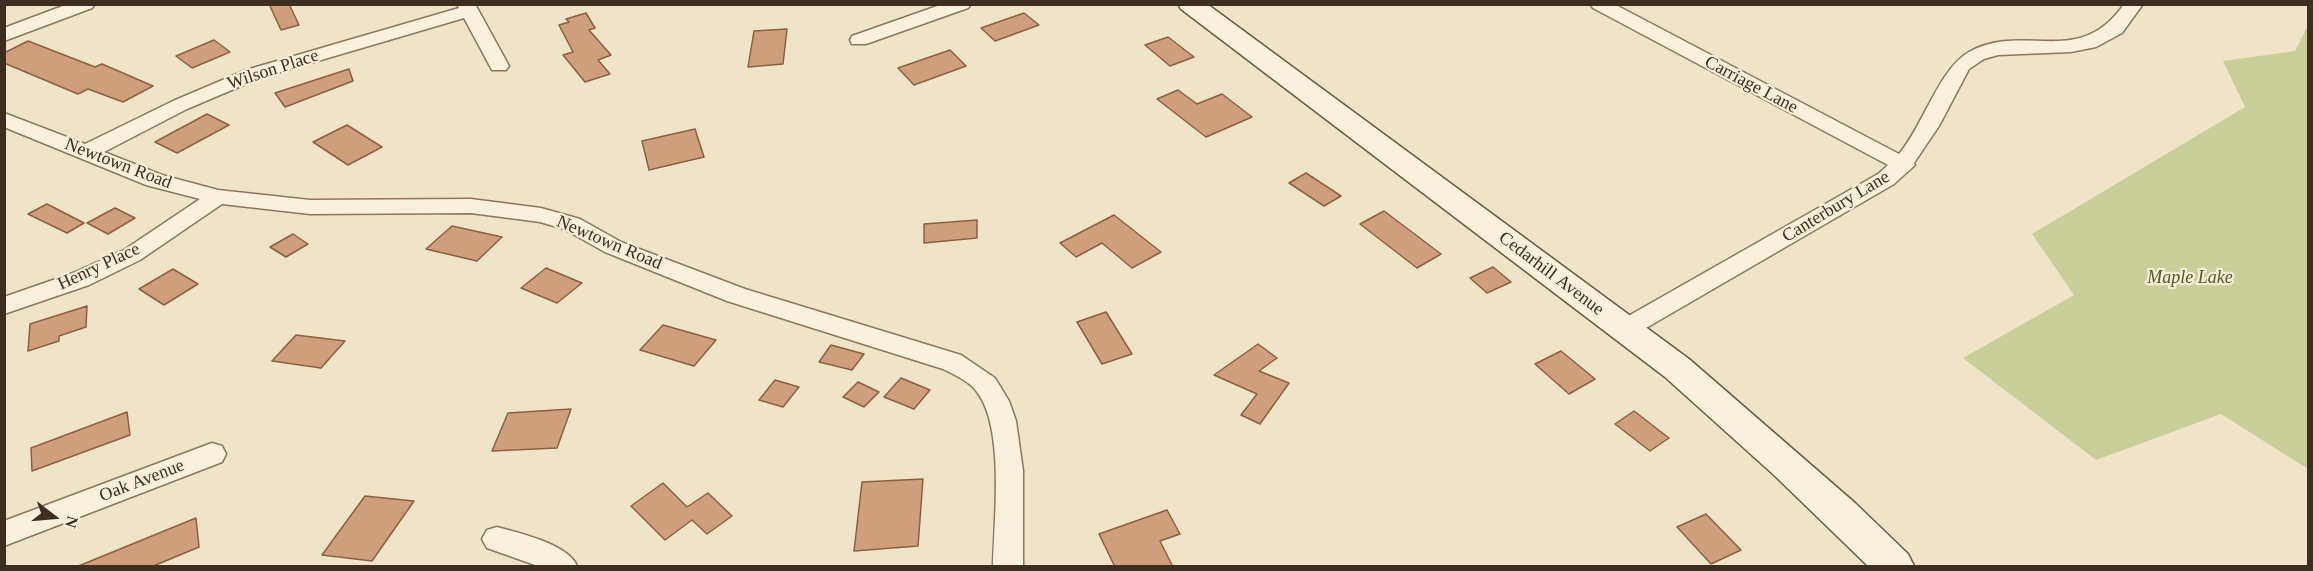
<!DOCTYPE html>
<style>
body{margin:0}
#map{position:relative;width:2313px;height:571px;overflow:hidden;background:#f0e4c8;font-family:Georgia,serif}
canvas{display:block}
.frame{position:absolute;inset:0;border:6px solid #3d2e20;pointer-events:none}
.north{position:absolute;left:24px;top:487px;width:60px;height:60px;-webkit-text-stroke:4px #f7eed8;paint-order:stroke;rotate:106deg;font-size:16px;font-weight:700;line-height:24px;text-align:center;color:#3d2e20}
.north::after{content:'';display:block;margin:auto;width:21px;height:27px;background:#3d2e20;clip-path:polygon(50% 0,100% 100%,50% 72%,0 100%)}
</style>
<div id="map">
<canvas width="2313" height="571"></canvas>
<div class="frame"></div>
<div class="north">N</div>
</div>
<script>
const g = document.querySelector('canvas').getContext('2d');
g.lineJoin = 'round';
function fillPath(path, color) {
  g.fillStyle = color;
  g.fill(path, 'evenodd');
}
function stroke(path, color, width, dash) {
  g.strokeStyle = color;
  g.lineWidth = width;
  g.lineCap = dash ? 'butt' : 'round';
  g.setLineDash(dash || []);
  g.stroke(path);
}
function label(font, color, halo, rows, align = 'center') {
  g.font = font + ' Georgia,serif';
  g.lineWidth = 4.5;
  g.setLineDash([]);
  g.textBaseline = 'middle';
  g.strokeStyle = halo;
  g.fillStyle = color;
  for (const [text, x, y, turn = 0] of rows) {
    g.save();
    g.translate(x, y);
    g.rotate((+turn || 0) * Math.PI / 180);
    g.textAlign = isNaN(turn) ? turn : align;
    if (halo) g.strokeText(text, 0, 0);
    g.fillText(text, 0, 0);
    g.restore();
  }
}
const green = new Path2D(`
 M 2308,25 L 2308,469 L 2221,414 L 2096,460 L 1963,358 L 2074,295 L 2032,234 L 2245,107 L 2223,61 L 2295,51 Z`);
const building = new Path2D(`
 M 269,4 L 289,4 L 299,25 L 281,30 Z
 M 586,13 L 595,28 L 589,30 L 611,55 L 598,60 L 610,74 L 585,82 L 563,55 L 573,52 L 559,25 L 569,22 L 566,19 Z
 M 1024,13 L 1039,25 L 995,41 L 981,28 Z
 M 787,29 L 783,64 L 748,67 L 754,31 Z
 M 1168,37 L 1194,57 L 1170,66 L 1145,45 Z
 M 214,40 L 230,52 L 192,68 L 176,56 Z
 M 28,41 L 95,67 L 102,64 L 153,86 L 123,102 L 88,89 L 78,94 L 4,63 L 4,53 Z
 M 950,50 L 966,66 L 914,85 L 898,68 Z
 M 349,69 L 353,81 L 285,107 L 275,93 Z
 M 1178,90 L 1197,104 L 1222,94 L 1252,117 L 1206,137 L 1157,99 Z
 M 207,114 L 229,125 L 177,153 L 155,142 Z
 M 347,125 L 382,147 L 348,165 L 313,142 Z
 M 695,129 L 704,157 L 649,170 L 642,141 Z
 M 1306,173 L 1341,196 L 1324,206 L 1289,183 Z
 M 47,204 L 84,223 L 67,233 L 28,214 Z
 M 115,208 L 135,218 L 108,234 L 87,223 Z
 M 1384,211 L 1441,254 L 1417,268 L 1360,224 Z
 M 1114,215 L 1161,252 L 1132,268 L 1102,243 L 1076,257 L 1060,243 Z
 M 977,220 L 977,238 L 924,243 L 924,224 Z
 M 452,226 L 502,237 L 477,261 L 426,249 Z
 M 293,234 L 308,244 L 286,257 L 270,247 Z
 M 1493,267 L 1511,282 L 1487,293 L 1470,278 Z
 M 546,268 L 582,283 L 557,303 L 521,288 Z
 M 173,269 L 198,284 L 164,305 L 139,289 Z
 M 87,306 L 86,327 L 59,336 L 59,341 L 28,351 L 30,324 Z
 M 1106,312 L 1132,354 L 1102,364 L 1077,322 Z
 M 663,325 L 716,340 L 694,366 L 640,350 Z
 M 296,335 L 345,341 L 321,368 L 272,361 Z
 M 1258,344 L 1277,358 L 1259,371 L 1289,383 L 1260,424 L 1241,415 L 1257,394 L 1214,375 Z
 M 831,345 L 864,354 L 852,370 L 819,362 Z
 M 1561,351 L 1595,379 L 1569,394 L 1535,364 Z
 M 901,378 L 930,390 L 914,409 L 884,397 Z
 M 775,380 L 799,387 L 783,407 L 759,400 Z
 M 858,382 L 879,392 L 864,407 L 843,397 Z
 M 571,409 L 557,448 L 492,451 L 508,413 Z
 M 1634,411 L 1669,438 L 1650,451 L 1615,424 Z
 M 127,412 L 130,435 L 32,471 L 31,448 Z
 M 923,479 L 918,546 L 854,551 L 862,482 Z
 M 663,483 L 687,507 L 708,493 L 732,516 L 707,534 L 692,520 L 665,540 L 631,506 Z
 M 365,496 L 414,501 L 372,561 L 322,555 Z
 M 1167,510 L 1180,534 L 1160,541 L 1173,567 L 1115,567 L 1099,534 Z
 M 1706,514 L 1741,550 L 1711,564 L 1677,527 Z
 M 196,518 L 199,547 L 151,567 L 76,567 Z`);
const street = new Path2D(`
 M 68,4 L 95,4 L 92,8 L 4,41 L 4,28 Z
 M 457,4 L 475,4 L 509,66 L 506,70 L 492,70 L 464,18 L 260,78 L 187,109 L 104,152 L 162,175 L 218,190 L 310,200 L 471,199 L 541,208 L 580,219 L 621,242 L 745,289 L 961,355 L 995,378 L 1009,401 L 1016,421 L 1023,471 L 1023,566 L 993,566 C 994,522 1005,428 977,392 C 969,381 955,375 943,369 L 727,301 L 605,252 L 564,229 L 540,222 L 471,213 L 310,214 L 222,204 L 140,260 L 89,285 L 4,314 L 4,297 L 73,273 L 124,250 L 200,199 L 146,185 L 4,127 L 4,113 L 85,144 L 173,101 L 246,70 L 459,8 Z
 M 943,4 L 971,4 L 968,8 L 866,44 L 852,44 L 850,40 L 852,36 Z
 M 1590,4 L 1614,4 L 1899,154 C 1923,126 1939,69 1969,52 C 2024,21 2079,70 2124,4 L 2143,4 L 2122,33 L 2096,47 L 2071,52 L 1998,55 L 1984,59 L 1969,69 L 1939,126 L 1914,163 L 1915,165 L 1894,184 L 1634,335 L 1625,338 L 1616,335 L 1613,329 L 1616,323 L 1878,174 L 1888,165 L 1593,8 Z
 M 212,443 L 222,446 L 226,454 L 222,462 L 4,546 L 4,521 Z
 M 497,527 C 519,533 568,544 577,566 L 538,566 L 487,548 L 482,539 L 487,530 Z`);
const secondary = new Path2D(`
 M 1178,4 L 1207,4 L 1689,359 L 1855,503 L 1908,554 L 1914,566 L 1868,566 L 1774,475 L 1665,377 L 1181,9 Z`);
const streetNames = [
 ["Wilson Place",273,70,-18],
 ["Carriage Lane",1751,85,28],
 ["Newtown Road",118,164,21],
 ["Canterbury Lane",1836,207,-31],
 ["Newtown Road",609,243,23],
 ["Henry Place",99,267,-25],
 ["Cedarhill Avenue",1551,274,37],
 ["Oak Avenue",142,481,-21]
];
const parkNames = [
 ["Maple Lake",2190,278]
];
fillPath(green, '#c9cf9b');
fillPath(building, '#cf9f7d');
stroke(building, '#8d5f41', 1.5);
stroke(street, '#8d765c', 3);
stroke(secondary, '#6f573f', 3);
fillPath(street, '#faf1dc');
fillPath(secondary, '#faf1dc');
label('18px', '#3d2e20', '#f7eed8', streetNames);
label('italic 18px', '#4d5a26', '#f7eed8', parkNames);
</script>
